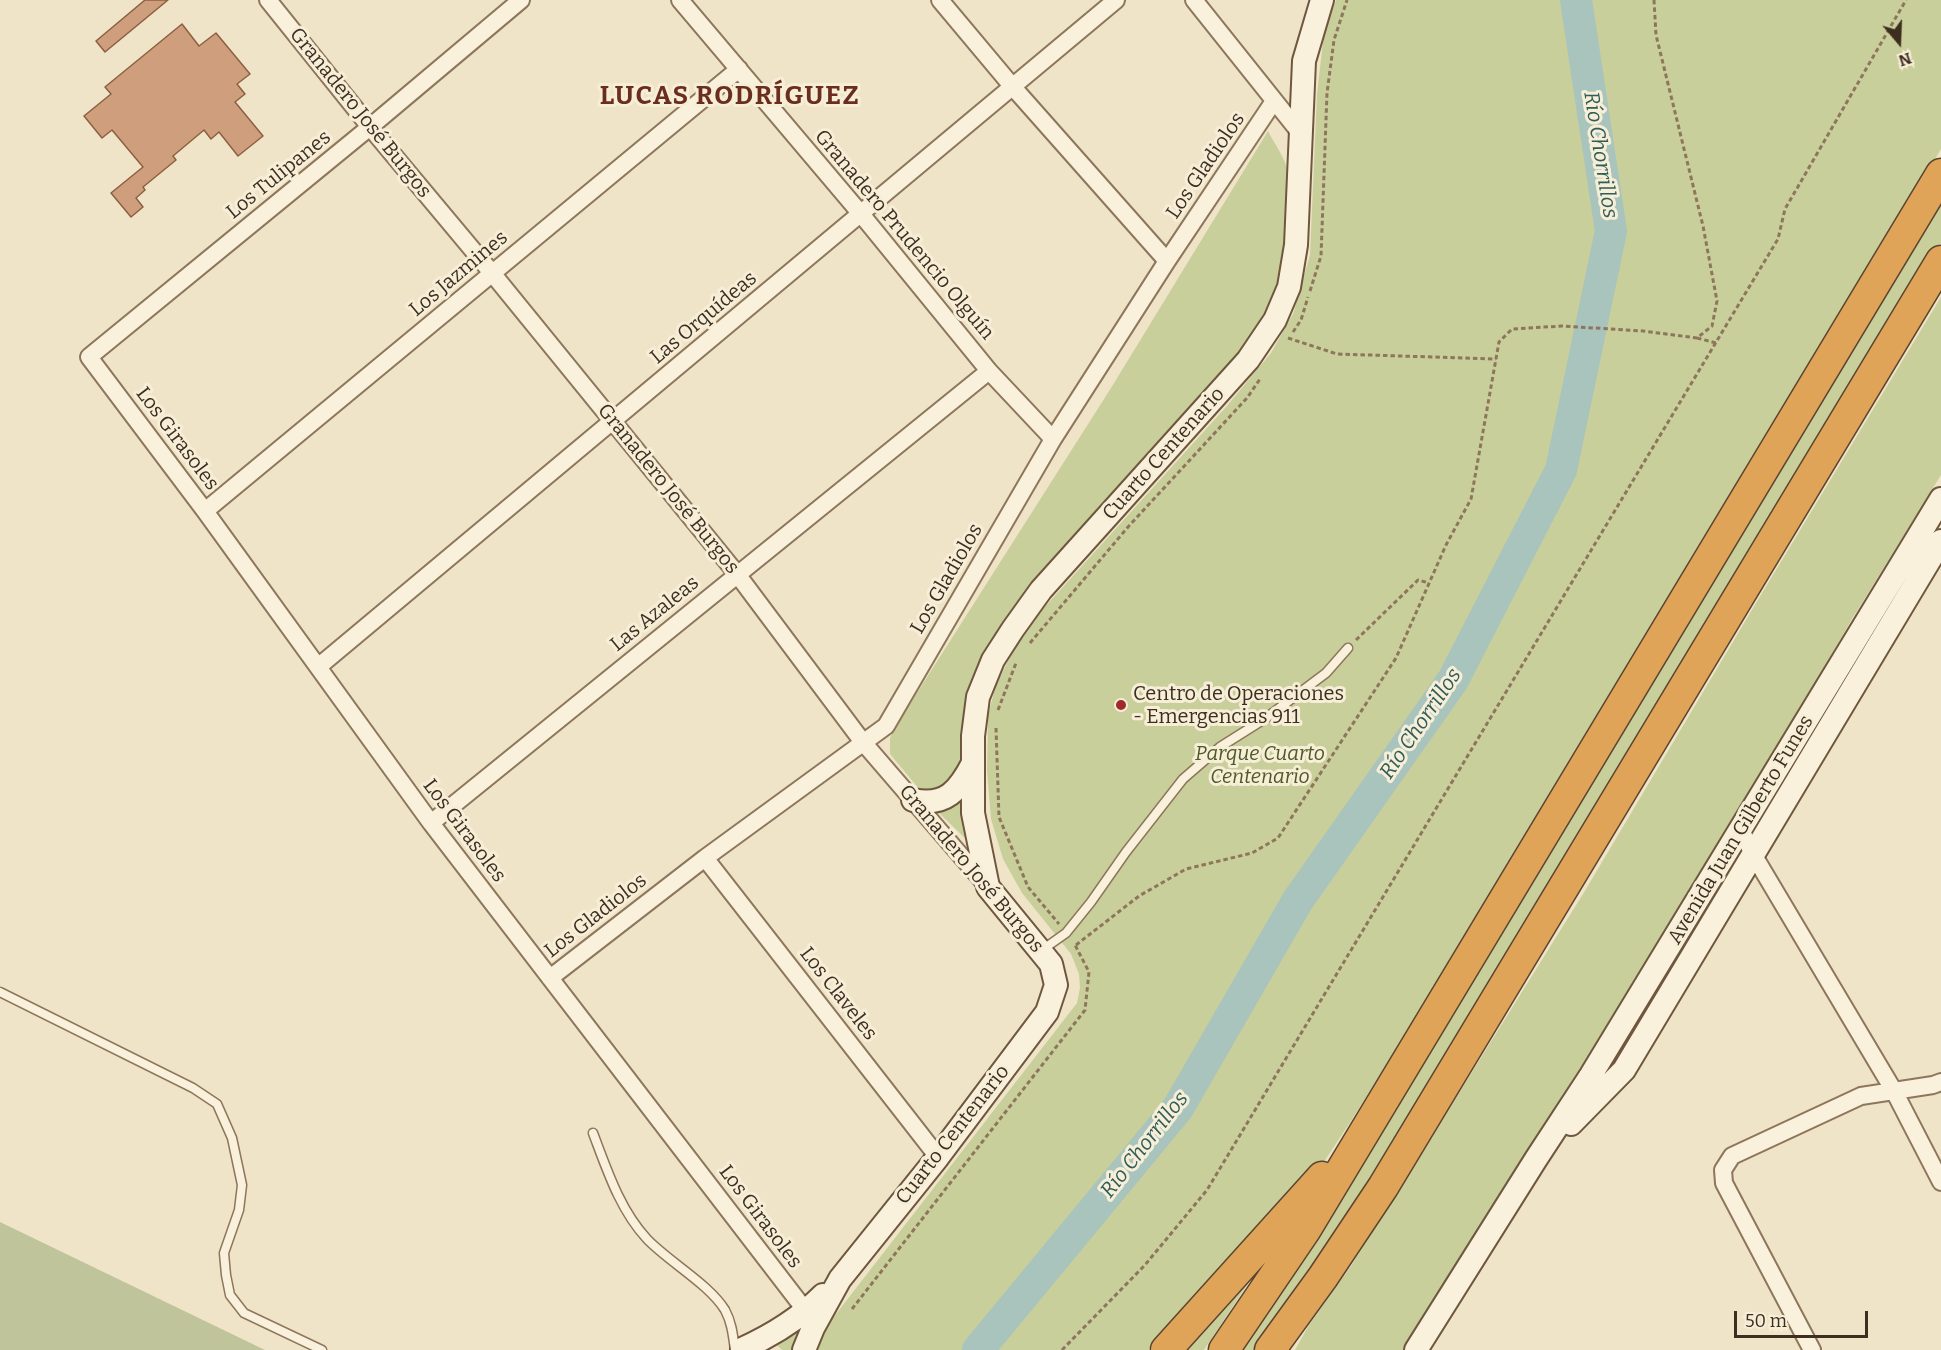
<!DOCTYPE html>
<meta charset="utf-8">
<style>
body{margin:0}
#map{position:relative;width:1941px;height:1350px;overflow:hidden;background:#f0e4c8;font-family:Bitter,serif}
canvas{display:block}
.north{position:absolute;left:1869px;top:12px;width:60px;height:60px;-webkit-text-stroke:4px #f7eed8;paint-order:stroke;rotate:161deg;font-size:16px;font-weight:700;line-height:24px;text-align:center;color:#3d2e20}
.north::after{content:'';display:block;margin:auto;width:21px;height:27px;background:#3d2e20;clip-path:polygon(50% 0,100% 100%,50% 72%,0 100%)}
.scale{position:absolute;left:1734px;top:1311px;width:134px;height:27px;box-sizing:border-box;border:3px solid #3d2e20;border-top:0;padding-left:8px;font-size:18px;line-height:21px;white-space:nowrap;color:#3d2e20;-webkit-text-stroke:4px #f7eed8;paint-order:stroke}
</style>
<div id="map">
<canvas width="1941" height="1350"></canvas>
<div class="north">N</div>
<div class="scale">50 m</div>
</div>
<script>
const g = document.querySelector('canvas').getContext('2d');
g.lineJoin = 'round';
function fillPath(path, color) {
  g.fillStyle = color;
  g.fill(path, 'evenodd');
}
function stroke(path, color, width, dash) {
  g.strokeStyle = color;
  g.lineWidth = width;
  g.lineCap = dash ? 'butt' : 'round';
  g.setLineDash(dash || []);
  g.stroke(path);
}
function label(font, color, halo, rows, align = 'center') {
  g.font = font + ' Bitter,serif';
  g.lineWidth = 6;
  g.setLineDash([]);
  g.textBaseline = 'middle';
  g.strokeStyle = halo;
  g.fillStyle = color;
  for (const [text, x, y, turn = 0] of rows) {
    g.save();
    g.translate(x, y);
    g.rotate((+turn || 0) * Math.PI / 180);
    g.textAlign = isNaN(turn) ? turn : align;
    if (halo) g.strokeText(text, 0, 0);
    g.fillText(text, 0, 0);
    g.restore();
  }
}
const green = new Path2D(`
 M 1336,0 L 1941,0 L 1941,149 L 1611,699 L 1461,946 L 1349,1124 L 1320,1168 L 1148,1350 L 815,1350 L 829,1323 L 1077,1003 L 1080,988 L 1079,974 L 1071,954 L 1022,893 L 1003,859 L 991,819 L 987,770 L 988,715 L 996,685 L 1013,651 L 1042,610 L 1226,407 L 1271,353 L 1293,314 L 1310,255 L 1317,94 L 1324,33 Z
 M 1268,131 C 1274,143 1286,159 1288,173 C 1293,210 1286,271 1271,305 C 1262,324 1250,340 1238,356 L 972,683 L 961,731 L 962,759 L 959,774 L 934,794 L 920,790 L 890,754 L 890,738 L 894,729 L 1111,388 Z
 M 1941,202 L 1941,243 L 1374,1182 L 1259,1350 L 1236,1350 Z
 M 1941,297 L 1941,475 L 1852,619 L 1756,784 L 1650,958 L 1403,1350 L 1295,1350 L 1309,1325 L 1351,1266 L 1583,894 L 1756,603 Z
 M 964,789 L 971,844 L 938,812 L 948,807 Z
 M 1735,854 L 1741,858 L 1611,1073 L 1606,1070 Z
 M 1265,1258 L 1204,1350 L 1180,1350 Z
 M 808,1322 L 796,1350 L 782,1350 L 776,1344 Z`);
const cemetery = new Path2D(`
 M 0,1222 L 265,1350 L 0,1350 Z`);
const river = new Path2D(`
 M 978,1350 L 1178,1108 L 1298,900 L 1453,680 L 1561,470 L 1611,231 L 1576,0`);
const building = new Path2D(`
 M 145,0 L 168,0 L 105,52 L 96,41 Z
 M 182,24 L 199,46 L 216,33 L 250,74 L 237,84 L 245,94 L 235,102 L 263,136 L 238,156 L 219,132 L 211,139 L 204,130 L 173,156 L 176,160 L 143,187 L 145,190 L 136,198 L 143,207 L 131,217 L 111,193 L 143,167 L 112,130 L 102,138 L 84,116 L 111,94 L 105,87 Z`);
const path = new Path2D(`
 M 1310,291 L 1321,256 L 1327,93 L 1334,40 L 1347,0
 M 1293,332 L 1301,320 L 1308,297
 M 1288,338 L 1337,354 L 1496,359
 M 1697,338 L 1716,343
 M 1356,640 L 1418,580 L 1429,583
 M 1030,643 L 1128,527 L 1247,398 L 1260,379
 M 998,710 L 1016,663
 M 996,728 L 999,817 L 1028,887 L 1059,924
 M 1076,945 L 1139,896 L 1186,869 L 1252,853 L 1278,838 L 1396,658 L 1446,545 L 1471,499 L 1499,342 L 1512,329 L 1562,326 L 1643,331 L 1697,338 L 1712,326 L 1717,301 L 1703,226 L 1656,35 L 1654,0
 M 852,1309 L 1085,1010 L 1089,972 L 1074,943
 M 1062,1350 L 1145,1265 L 1207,1190 L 1778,239 L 1785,209 L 1906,0`);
const lane = new Path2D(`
 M 1042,950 L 1066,933 L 1091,902 L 1126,852 L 1183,779 L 1220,747 L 1266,718 L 1326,673 L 1348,648
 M 0,992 L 193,1088 L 217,1104 L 232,1138 L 242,1185 L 239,1210 L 224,1253 L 226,1275 L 230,1295 L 244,1313 L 322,1350
 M 593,1133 C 607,1170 620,1210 647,1239 C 669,1262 709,1284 725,1310 C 732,1323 733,1336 735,1350`);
const street = new Path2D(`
 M 268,0 L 370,127 L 492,273 L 737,574 L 862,741 L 987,886
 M 521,0 L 370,127 L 89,357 L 205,511 L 431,823 L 812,1319
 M 680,0 L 861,214 L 989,371 L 1053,439
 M 940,0 L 1012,86 L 1167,261
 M 1194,0 L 1301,134
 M 205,511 L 739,69
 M 318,667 L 1116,0
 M 431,823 L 989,371
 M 1741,830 L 1753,854 L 1894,1091 L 1941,1182
 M 705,858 L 938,1157
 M 550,978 L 705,858 L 886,726 L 1053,439 L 1167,261 L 1274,101
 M 1812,1350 L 1724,1183 L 1723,1170 L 1732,1156 L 1861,1096 L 1933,1085 L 1941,1082`);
const secondary = new Path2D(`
 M 913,800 C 946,807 959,790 973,763
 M 1571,1124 L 1624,1070 L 1941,541
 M 742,1349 C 773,1335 799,1319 823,1295
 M 804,1350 L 813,1328 L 840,1279 L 938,1157 L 1047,1012 L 1056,985 L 1051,964 L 988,887 L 973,813 L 973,736 L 978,697 L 993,660 L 1013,629 L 1041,590 L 1248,360 L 1275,320 L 1289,287 L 1296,245 L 1304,61 L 1322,0
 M 1416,1350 L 1536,1159 L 1591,1075 L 1941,499`);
const highway = new Path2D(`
 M 1166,1350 L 1322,1177
 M 1224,1350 L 1306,1229 L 1941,174
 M 1270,1350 L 1323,1277 L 1383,1187 L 1941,261`);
const markers = [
 [1121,705,6,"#9e2a2b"]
];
const streetNames = [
 ["Granadero José Burgos",360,113,51],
 ["Los Gladiolos",1206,166,-56],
 ["Los Tulipanes",279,175,-39],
 ["Granadero Prudencio Olguín",904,235,50],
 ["Los Jazmines",459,274,-40],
 ["Las Orquídeas",704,318,-40],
 ["Los Girasoles",177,439,53],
 ["Cuarto Centenario",1164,454,-48],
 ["Granadero José Burgos",668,489,51],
 ["Los Gladiolos",947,579,-60],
 ["Las Azaleas",655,614,-39],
 ["Avenida Juan Gilberto Funes",1741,830,-59],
 ["Los Girasoles",464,831,53],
 ["Granadero José Burgos",971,869,50],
 ["Los Gladiolos",596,916,-38],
 ["Los Claveles",838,994,52],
 ["Cuarto Centenario",953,1135,-52],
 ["Los Girasoles",760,1217,53]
];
const poiNames = [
 ["Centro de Operaciones",1133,694],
 ["- Emergencias 911",1133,717]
];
const parkNames = [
 ["Parque Cuarto",1260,754],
 ["Centenario",1260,777]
];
const waterNames = [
 ["Río Chorrillos",1600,155,81],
 ["Río Chorrillos",1421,724,-56],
 ["Río Chorrillos",1145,1145,-52]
];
const districtNames = [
 ["LUCAS RODRÍGUEZ",730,97]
];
fillPath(green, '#c9cf9b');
fillPath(cemetery, '#bfc49a');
stroke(river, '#a9c4bc', 32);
fillPath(building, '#cf9f7d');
stroke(building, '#8d5f41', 1.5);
stroke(lane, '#8d765c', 11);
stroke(street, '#8d765c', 20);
stroke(secondary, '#6f573f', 26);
stroke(highway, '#5b4430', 33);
stroke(path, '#8d765c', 3, [4.5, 3]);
stroke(lane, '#faf1dc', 8);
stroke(street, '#faf1dc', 16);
stroke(secondary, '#faf1dc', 22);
stroke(highway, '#e0a458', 30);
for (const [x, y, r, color] of markers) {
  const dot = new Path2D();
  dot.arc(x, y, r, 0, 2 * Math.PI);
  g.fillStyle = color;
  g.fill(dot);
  stroke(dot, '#f7eed8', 2);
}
label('20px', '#3d2e20', '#f7eed8', streetNames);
label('20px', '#3d2e20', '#f7eed8', poiNames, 'left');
label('italic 20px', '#4d5a26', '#f7eed8', parkNames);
label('italic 21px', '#2f5d5a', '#f7eed8', waterNames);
g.letterSpacing = '1.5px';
label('bold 26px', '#6b2e1e', '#f7eed8', districtNames);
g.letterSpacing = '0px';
</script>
